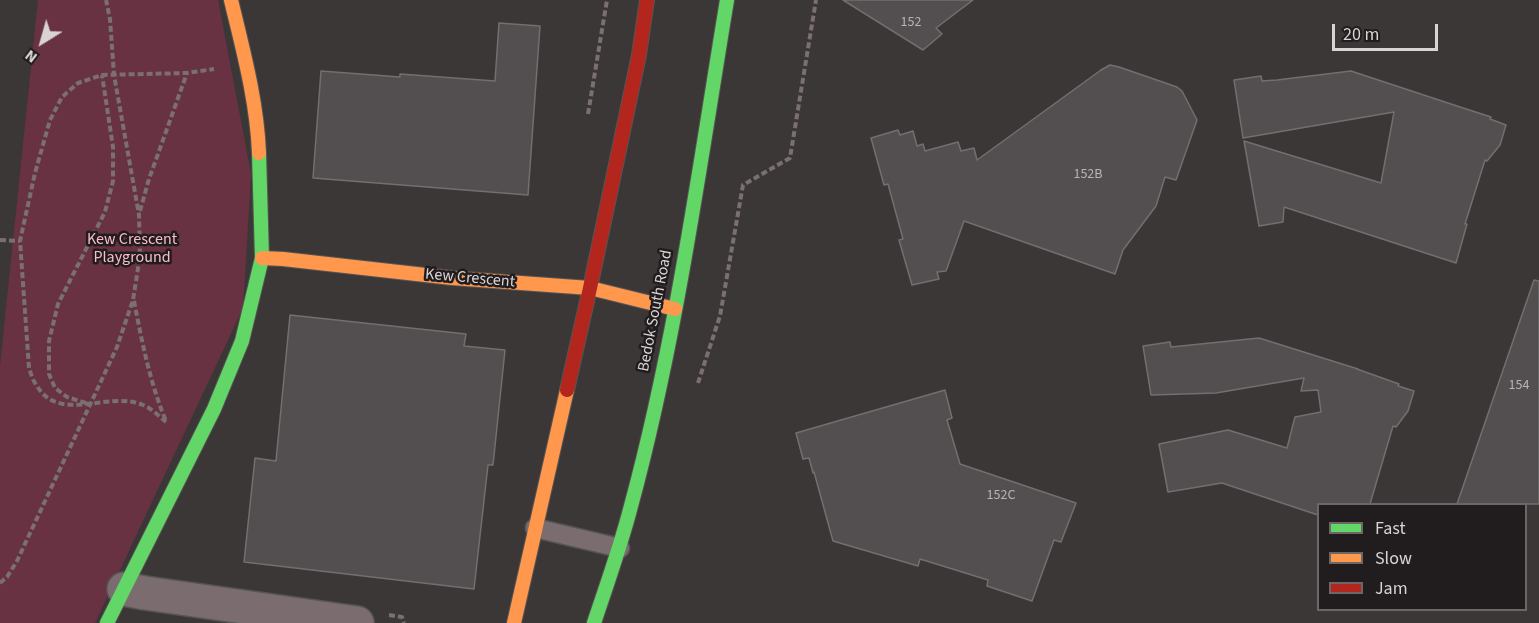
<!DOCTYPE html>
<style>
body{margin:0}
#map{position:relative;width:1539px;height:623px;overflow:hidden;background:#3b3737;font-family:"Source Sans 3",sans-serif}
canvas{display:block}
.legend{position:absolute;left:1317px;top:503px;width:210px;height:108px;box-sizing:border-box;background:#211d1e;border:2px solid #6b6667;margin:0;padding:8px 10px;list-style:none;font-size:18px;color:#d9d3d5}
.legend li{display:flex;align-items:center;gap:12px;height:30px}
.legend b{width:30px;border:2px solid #6b6667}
.north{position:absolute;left:12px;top:12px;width:60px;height:60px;-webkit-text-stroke:4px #211d1e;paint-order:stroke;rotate:217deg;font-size:16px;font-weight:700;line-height:24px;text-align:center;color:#d9d3d5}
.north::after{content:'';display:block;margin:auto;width:21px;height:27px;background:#d9d3d5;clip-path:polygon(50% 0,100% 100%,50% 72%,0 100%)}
.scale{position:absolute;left:1332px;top:24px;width:106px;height:27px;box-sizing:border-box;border:3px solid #d9d3d5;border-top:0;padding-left:8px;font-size:18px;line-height:21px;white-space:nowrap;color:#d9d3d5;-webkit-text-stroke:4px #211d1e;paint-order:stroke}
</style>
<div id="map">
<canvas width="1539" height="623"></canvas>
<ul class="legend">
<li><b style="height:8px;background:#63d668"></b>Fast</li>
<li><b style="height:8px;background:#ff974d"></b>Slow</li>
<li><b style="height:8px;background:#b3261e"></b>Jam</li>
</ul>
<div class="north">N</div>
<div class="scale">20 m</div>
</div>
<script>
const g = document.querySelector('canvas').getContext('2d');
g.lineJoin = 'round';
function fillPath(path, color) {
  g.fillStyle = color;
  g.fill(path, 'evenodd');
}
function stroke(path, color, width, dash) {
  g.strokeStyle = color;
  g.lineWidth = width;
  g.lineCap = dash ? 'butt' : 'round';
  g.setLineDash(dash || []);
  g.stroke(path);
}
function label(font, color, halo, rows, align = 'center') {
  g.font = font + ' "Source Sans 3",sans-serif';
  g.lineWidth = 5;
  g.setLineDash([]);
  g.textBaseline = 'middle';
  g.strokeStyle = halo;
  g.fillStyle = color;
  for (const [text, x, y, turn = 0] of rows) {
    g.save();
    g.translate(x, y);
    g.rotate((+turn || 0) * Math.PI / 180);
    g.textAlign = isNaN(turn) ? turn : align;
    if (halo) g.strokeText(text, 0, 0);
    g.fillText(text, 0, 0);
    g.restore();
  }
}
const green = new Path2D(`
 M 38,0 L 218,0 L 251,174 L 243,308 L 95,623 L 0,623 L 0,366 Z`);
const building = new Path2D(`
 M 843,0 L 973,0 L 936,28 L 942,34 L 923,50 Z
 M 499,23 L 540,26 L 528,195 L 313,178 L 321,71 L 400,77 L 400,74 L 495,81 Z
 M 1110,65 L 1119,67 L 1177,87 L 1182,91 L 1197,120 L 1176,180 L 1165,177 L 1156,206 L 1123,250 L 1115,274 L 964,221 L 946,271 L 937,272 L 939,279 L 912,285 L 899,240 L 903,239 L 888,184 L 884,185 L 871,138 L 898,130 L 900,135 L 913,131 L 917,146 L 923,144 L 925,151 L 958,142 L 961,151 L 974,148 L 977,160 L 1101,70 Z
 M 1351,71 L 1454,105 L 1491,117 L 1490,119 L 1506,125 L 1500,145 L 1487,161 L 1485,160 L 1465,224 L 1467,224 L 1456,263 L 1284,207 L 1283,222 L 1259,226 L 1244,141 L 1381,183 L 1394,112 L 1243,138 L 1234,80 L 1261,76 L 1262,81 L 1277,80 Z
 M 1534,280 L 1539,281 L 1539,504 L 1457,504 Z
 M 290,315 L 466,334 L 464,346 L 505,350 L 493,465 L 488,465 L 474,589 L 244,562 L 255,458 L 276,461 Z
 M 1259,338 L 1358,369 L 1357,369 L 1399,384 L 1398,386 L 1414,391 L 1408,411 L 1396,427 L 1393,426 L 1370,504 L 1318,504 L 1318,515 L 1222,483 L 1168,492 L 1159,444 L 1228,430 L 1287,448 L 1295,417 L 1321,412 L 1318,390 L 1301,391 L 1304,378 L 1216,393 L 1151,395 L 1143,346 L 1170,342 L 1171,347 Z
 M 945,390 L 952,418 L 947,420 L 960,464 L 1076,503 L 1061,542 L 1054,540 L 1032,601 L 987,586 L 988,580 L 920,559 L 918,566 L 833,541 L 814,472 L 813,473 L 809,458 L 803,459 L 796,433 Z`);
const path = new Path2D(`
 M 588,114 L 607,0
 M 140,211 L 149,179 L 187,73
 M 0,240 L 20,241
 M 134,301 C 142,342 150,383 166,421
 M 698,383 L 720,316 L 743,185 L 790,158 L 816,0
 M 86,403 L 67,397 L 55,388 L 49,374 L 49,341 L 58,304 L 105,212 L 113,181 L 113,147 L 102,75
 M 166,422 C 159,416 151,408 143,405 C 109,390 60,424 37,386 C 33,381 31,374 29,368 L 20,241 L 35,173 L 50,120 L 62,97 L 78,83 L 102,75 L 187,73 L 214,69
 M 0,583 L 7,577 L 17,561 L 117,347 L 133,300 L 140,256 L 139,215 L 114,75 L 110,19 L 106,0
 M 389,615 L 402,617 L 404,623`);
const lane = new Path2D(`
 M 535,528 L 620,548`);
const street = new Path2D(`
 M 124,589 L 145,593 L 357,623`);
const fast = new Path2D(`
 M 107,623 L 214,409 L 242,341 L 262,258 L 259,153
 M 594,623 C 607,584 621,545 631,506 C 676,340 699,169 727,0`);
const slow = new Path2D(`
 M 231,0 C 243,50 257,101 259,153
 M 262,258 L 283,259 L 452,278 L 590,288 L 675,309
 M 514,623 L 567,390`);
const jam = new Path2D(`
 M 567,390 L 590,288 L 639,55 L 647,0`);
const numberNames = [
 ["152",911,23],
 ["152B",1088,175],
 ["154",1519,386],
 ["152C",1001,496]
];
const parkNames = [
 ["Kew Crescent",132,240],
 ["Playground",132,258]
];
const streetNames = [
 ["Kew Crescent",470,279,5],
 ["Bedok South Road",656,311,-79]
];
fillPath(green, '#693243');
fillPath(building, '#534f50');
stroke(building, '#726f6f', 1.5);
stroke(lane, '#575454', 21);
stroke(street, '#575454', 36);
stroke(fast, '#575454', 16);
stroke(slow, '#575454', 16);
stroke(jam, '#575454', 16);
stroke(path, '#7a6f72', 4, [6, 3]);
stroke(lane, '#7b6d6f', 18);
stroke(street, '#7b6d6f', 33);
stroke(fast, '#63d668', 14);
stroke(slow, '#ff974d', 14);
stroke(jam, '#b3261e', 14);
label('14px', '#b8b2b4', null, numberNames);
label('16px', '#fcbccc', '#211d1e', parkNames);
label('16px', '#d9d3d5', '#211d1e', streetNames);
</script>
